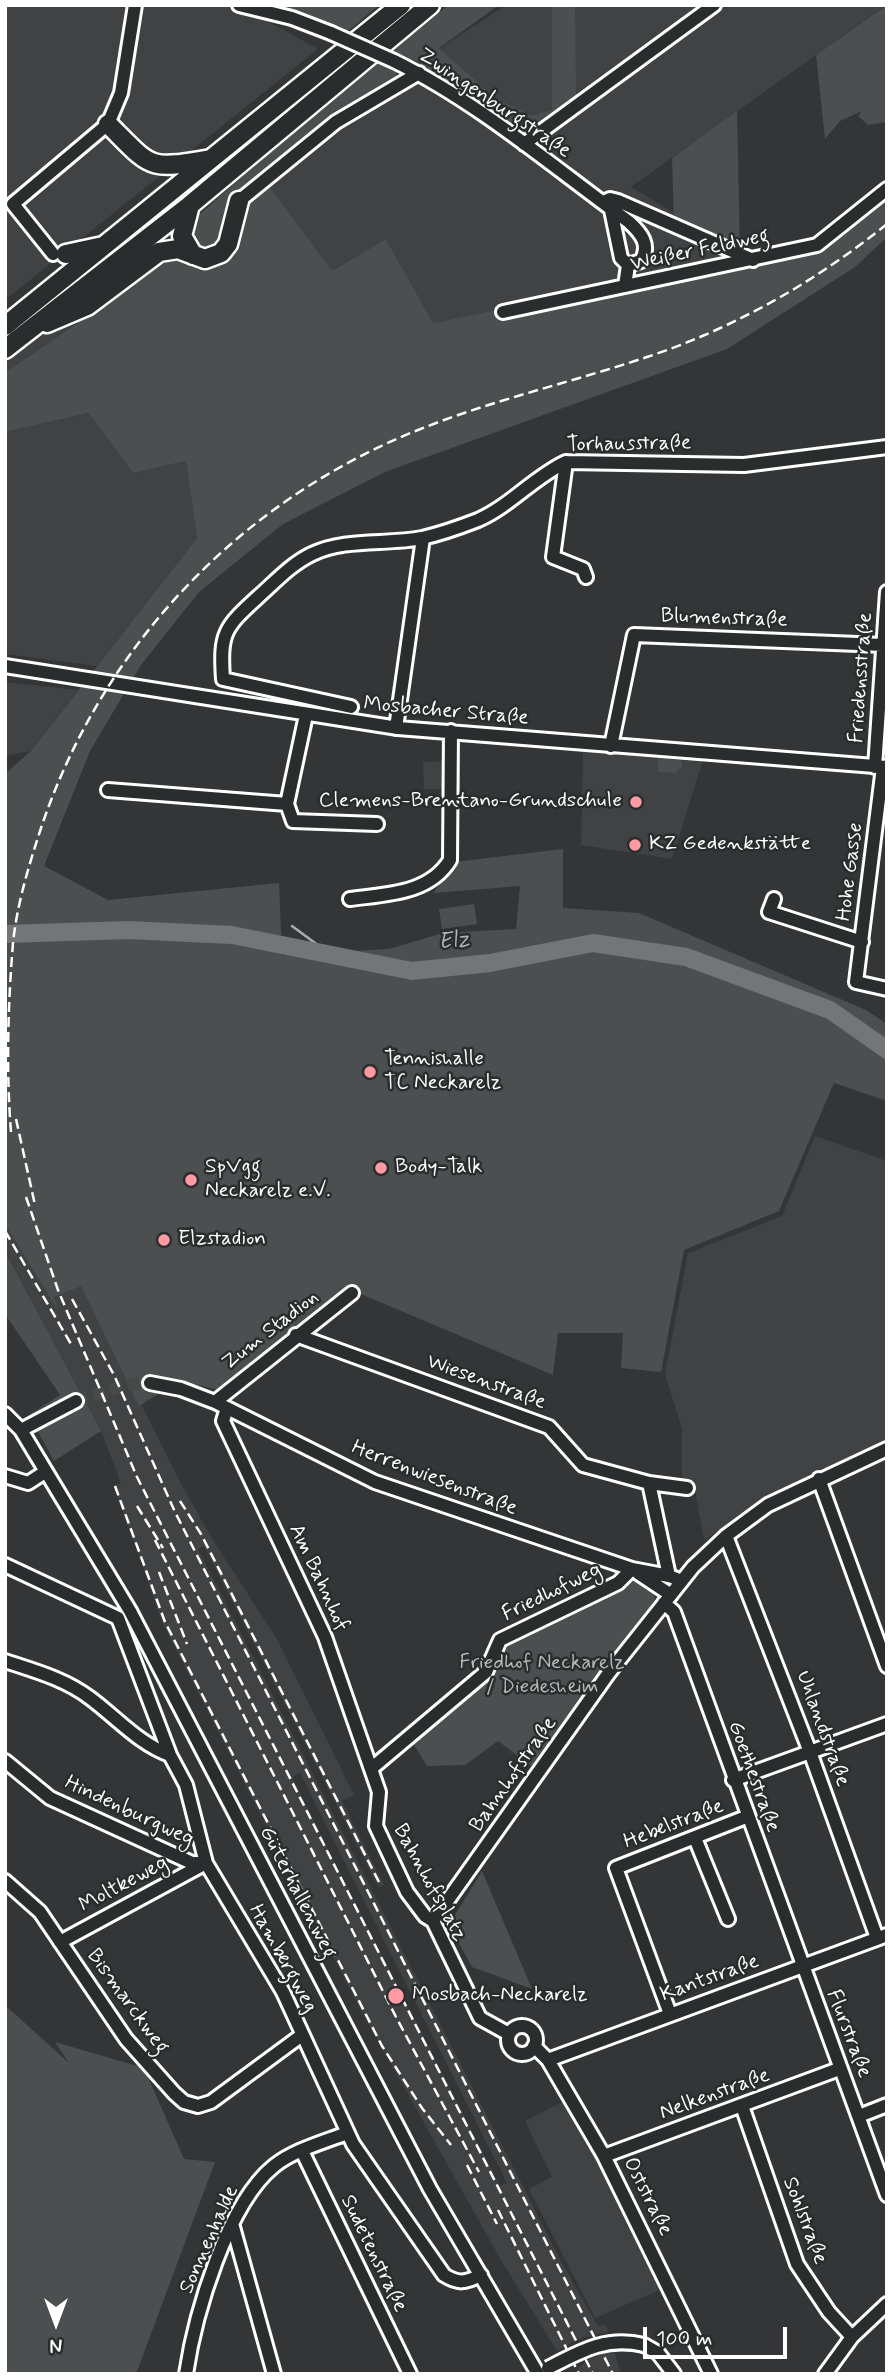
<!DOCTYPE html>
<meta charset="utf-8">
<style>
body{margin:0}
#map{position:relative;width:892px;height:2379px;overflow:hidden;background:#333536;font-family:Mynerve,sans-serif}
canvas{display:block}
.frame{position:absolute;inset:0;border:7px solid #fff;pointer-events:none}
.north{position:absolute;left:21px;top:2288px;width:70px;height:70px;-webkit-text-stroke:5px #2a2d2e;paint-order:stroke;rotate:180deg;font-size:19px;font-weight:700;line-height:28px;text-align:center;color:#fff}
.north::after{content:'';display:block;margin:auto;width:24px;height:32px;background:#fff;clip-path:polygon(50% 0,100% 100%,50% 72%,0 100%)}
.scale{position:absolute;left:643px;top:2327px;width:144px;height:32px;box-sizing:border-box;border:4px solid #fff;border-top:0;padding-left:9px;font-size:21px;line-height:24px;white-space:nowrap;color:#fff;-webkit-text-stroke:5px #2a2d2e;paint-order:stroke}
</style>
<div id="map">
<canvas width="892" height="2379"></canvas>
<div class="frame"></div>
<div class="north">N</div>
<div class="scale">100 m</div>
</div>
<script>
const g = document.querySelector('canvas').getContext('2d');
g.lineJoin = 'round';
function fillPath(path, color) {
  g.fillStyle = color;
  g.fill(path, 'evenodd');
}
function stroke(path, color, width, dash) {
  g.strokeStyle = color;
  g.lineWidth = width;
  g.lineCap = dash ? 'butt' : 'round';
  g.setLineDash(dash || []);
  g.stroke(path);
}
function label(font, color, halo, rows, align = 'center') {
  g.font = font + ' Mynerve,sans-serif';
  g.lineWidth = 5;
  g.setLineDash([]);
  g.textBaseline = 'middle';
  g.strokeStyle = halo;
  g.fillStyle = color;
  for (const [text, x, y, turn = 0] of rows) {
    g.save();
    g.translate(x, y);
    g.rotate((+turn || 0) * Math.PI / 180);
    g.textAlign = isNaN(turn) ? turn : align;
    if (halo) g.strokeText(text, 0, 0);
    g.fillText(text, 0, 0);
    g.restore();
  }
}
const built = new Path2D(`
 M 5,5 L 220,5 L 253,13 L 318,49 L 5,300 Z
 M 506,5 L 886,5 L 631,187 L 753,260 L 433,323 L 386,239 L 332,271 L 229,254 L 222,263 L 202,266 L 89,315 L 5,373 L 5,360 L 393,79 Z
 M 90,413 L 133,473 L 186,461 L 197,538 L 97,666 L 5,654 L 5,432 Z
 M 5,682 L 78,690 L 31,751 L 5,756 Z
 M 583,751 L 703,760 L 672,859 L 581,845 Z
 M 445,761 L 446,789 L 424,789 L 423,762 Z
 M 815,1136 L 887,1161 L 887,1441 L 760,1501 L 704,1541 L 694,1485 L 682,1483 L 682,1429 L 665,1374 L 688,1253 L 782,1216 Z
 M 5,1224 L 56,1306 L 54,1297 L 81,1285 L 179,1480 L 211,1537 L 277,1639 L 354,1795 L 342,1801 L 384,1885 L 379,1888 L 204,1546 L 198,1549 L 562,2263 L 598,2326 L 606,2324 L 608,2332 L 582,2338 L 557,2351 L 502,2262 L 359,2007 L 163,1624 L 114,1486 L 121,1483 L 101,1431 L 5,1250 ZM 300,1773 L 348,1869 L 507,2183 L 500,2186 L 340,1873 L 292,1777 Z
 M 564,2101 L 615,2190 L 660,2290 L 595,2318 L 529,2189 L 552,2177 L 525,2121 Z
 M 614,2350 L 621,2374 L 572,2374 L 590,2358 Z`);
const green = new Path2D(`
 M 255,5 L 379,5 L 347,32 Z
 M 449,5 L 499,5 L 439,48 L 495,98 L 532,116 L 552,110 L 552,5 L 575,5 L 576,96 L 531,126 L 515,128 L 418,62 L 391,51 Z
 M 887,5 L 887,122 L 868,125 L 858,116 L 862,111 L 840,121 L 825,139 L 816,55 Z
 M 375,60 L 396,71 L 398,81 L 341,112 L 300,140 L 238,191 L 219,241 L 211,249 L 191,245 L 191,225 L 195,218 L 285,140 L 296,125 Z
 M 737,111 L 740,254 L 674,225 L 672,158 Z
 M 268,185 L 332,271 L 386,239 L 433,323 L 817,245 L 887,196 L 887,237 L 855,267 L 727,349 L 385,472 L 283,524 L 199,592 L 141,665 L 90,751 L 44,866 L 108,900 L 279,883 L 282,955 L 389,949 L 443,933 L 516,929 L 520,886 L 434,893 L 454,862 L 563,849 L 563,908 L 639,913 L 866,1010 L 887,1024 L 887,1101 L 834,1083 L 779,1211 L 684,1250 L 661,1372 L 621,1368 L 623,1333 L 558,1333 L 553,1375 L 349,1289 L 218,1390 L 169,1378 L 163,1391 L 139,1406 L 81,1286 L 54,1297 L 59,1312 L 5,1224 L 5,774 L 31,751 L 197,538 L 186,461 L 133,473 L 89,413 L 5,432 L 5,373 L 89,315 L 163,254 L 202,266 L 222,263 L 229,254 L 247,203 Z
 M 658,758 L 681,760 L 682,767 L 675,773 L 658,772 Z
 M 474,904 L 477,924 L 442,929 L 439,909 Z
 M 5,1251 L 101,1431 L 54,1461 L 29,1415 L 60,1395 L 5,1314 Z
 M 631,1579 L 653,1589 L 655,1598 L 652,1610 L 599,1674 L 533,1767 L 498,1741 L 465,1765 L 427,1766 L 411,1740 L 491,1673 L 510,1640 L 585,1606 Z
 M 482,1871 L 532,1989 L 472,1967 L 449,1925 Z
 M 5,2005 L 69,2063 L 55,2042 L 144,2068 L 184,2159 L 215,2162 L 136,2374 L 5,2374 Z`);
const stream = new Path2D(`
 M 292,926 L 330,954`);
const river = new Path2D(`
 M 5,934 L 129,930 L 232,935 L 412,971 L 490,963 L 593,943 L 686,957 L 830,1010 L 887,1050`);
const minorTunnel = new Path2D(`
 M 76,1401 L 130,1384 L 150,1383`);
const minor = new Path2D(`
 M 239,5 L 292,18 L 331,33
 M 394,61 C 479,103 553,167 629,222 C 641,233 651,245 641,261 L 628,265
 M 524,144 L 714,5
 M 239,201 L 336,122 L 419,73
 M 603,202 L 610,199 L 618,201 L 753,260
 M 611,210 L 621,258 L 628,265 L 625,286
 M 53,254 L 13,204 L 108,124 L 121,93 L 135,5
 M 503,312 L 817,245 L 887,189
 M 566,462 L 553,557 L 583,569 L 586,577
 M 5,666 L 398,728 L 887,767
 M 351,707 L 223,679 C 220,633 224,628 258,597 C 275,582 291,564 312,554 C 345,538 386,545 422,538 C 440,534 460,527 478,520 C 510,506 534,477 566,462 L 744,465 L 887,447
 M 396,728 L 423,538
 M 611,746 L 634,635 L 883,645
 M 875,767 L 887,592
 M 883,767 L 856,982 L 887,989
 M 108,790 L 287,804 L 306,715
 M 287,804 L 293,821 L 377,824
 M 350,899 C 387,894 429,894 450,860 L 451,731
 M 774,899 L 769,912 L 862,942
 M 296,1335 L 549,1427 L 583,1465 L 649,1483 L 669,1576
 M 150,1383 L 181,1389 L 215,1402 L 375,1482 L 632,1569 L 669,1576 L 682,1581
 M 215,1402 L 352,1293
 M 227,1408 L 223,1421 L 325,1637 L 379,1792 L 376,1826 L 407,1892 L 425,1916 L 433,1921 L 480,2018 L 509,2034
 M 5,1414 L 21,1430 L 130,1611 L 430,2189 L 538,2374
 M 21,1430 L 76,1401
 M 5,1476 L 28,1483 L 45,1472
 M 819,1479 L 887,1666
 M 649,1483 L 687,1488
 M 726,1536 L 810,1752 L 877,1938
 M 5,1565 L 118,1618
 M 638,1573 L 671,1595
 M 664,1603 L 674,1612 L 887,2195
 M 118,1618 L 170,1755 L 186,1785 L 206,1863 L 283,1992 L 353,2144 L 444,2275 C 458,2284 465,2283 481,2275
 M 5,1661 C 35,1671 65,1679 90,1698 C 117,1718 139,1744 170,1755
 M 5,1761 L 50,1798 L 192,1863 L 206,1863
 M 372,1768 L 486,1672 L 500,1640 L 618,1583 L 632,1569
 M 733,1780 L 887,1724
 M 695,1838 L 728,1919
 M 5,1881 L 40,1912 L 126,2039 L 174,2093 L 184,2102 L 198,2106 L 211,2102 L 302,2035
 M 433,1921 L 608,1674 L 693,1567 L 726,1536 L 768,1505 L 887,1449
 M 60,1942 L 204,1864
 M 670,2014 L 616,1868 L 746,1817
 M508 2040a14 14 0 1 1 28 0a14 14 0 1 1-28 0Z
 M 534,2046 L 548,2060 L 604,2156 L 711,2374
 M 548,2060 L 887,1935
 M 742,2106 L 797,2264 L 829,2312 L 852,2337
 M 859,2116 L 887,2105
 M 302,2151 L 410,2374
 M 604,2156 L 839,2069
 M 233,2227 L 274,2374
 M 644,2345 L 658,2353 L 674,2374
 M 186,2374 C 195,2314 227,2204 274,2166 C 294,2150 324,2142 347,2133
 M 825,2374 L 852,2337 L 887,2304`);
const highway = new Path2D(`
 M 108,124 C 153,169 147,170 211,159
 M 190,205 L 182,236 L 193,255
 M 66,254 L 103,246
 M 47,323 L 87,306 L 159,252 L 178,249 L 205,259 L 221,253 L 228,244 L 239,201
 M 5,326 L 401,5
 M 5,349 L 190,205 L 430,5`);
const rail = new Path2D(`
 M 16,1119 L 35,1205
 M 11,1132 C 6,1070 8,1004 13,943 C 17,904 29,865 41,828 C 102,646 240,501 418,430 C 500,397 587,379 670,349 C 750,319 821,277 887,224
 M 26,1197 L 58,1290 L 137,1477 L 593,2374
 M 5,1231 L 71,1344
 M 72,1299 L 114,1375 L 175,1512 L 613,2374
 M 115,1486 L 165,1622 L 382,2046 L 422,2108 L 451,2145
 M 180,1501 L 201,1534 L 381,1886
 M 137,1506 L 163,1548
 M 155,1540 L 396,2017 L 479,2172
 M 159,1572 L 187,1644
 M 467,2165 L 497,2224
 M 498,2210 L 579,2374`);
const minorBridge = new Path2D(`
 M 331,33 L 394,61
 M 548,2368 C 581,2351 606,2336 644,2345`);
const markers = [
 [636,802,7,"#ff9aa2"],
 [635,845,7,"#ff9aa2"],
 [370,1072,7,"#ff9aa2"],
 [381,1168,7,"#ff9aa2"],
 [191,1180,7,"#ff9aa2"],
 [164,1240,7,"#ff9aa2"],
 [396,1996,9,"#ff9aa2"]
];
const streetNames = [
 ["Zwingenburgstraße",494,104,34],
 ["Weißer Feldweg",700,251,-12],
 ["Torhausstraße",629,445,-1],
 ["Blumenstraße",724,619,2],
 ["Friedensstraße",862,678,-86],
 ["Mosbacher Straße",446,712,5],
 ["Hohe Gasse",851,872,-83],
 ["Zum Stadion",271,1331,-38],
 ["Wiesenstraße",486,1383,20],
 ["Herrenwiesenstraße",434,1479,21],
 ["Am Bahnhof",318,1578,65],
 ["Friedhofweg",552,1593,-26],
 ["Uhlandstraße",822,1729,70],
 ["Bahnhofstraße",514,1775,-55],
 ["Goethestraße",753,1777,70],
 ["Hindenburgweg",129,1812,25],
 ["Hebelstraße",674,1825,-21],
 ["Bahnhofsplatz",429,1883,61],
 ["Moltkeweg",124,1885,-28],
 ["Güterhallenweg",297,1893,63],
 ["Hambergweg",282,1959,61],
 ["Kantstraße",710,1979,-20],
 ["Bismarckweg",127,2002,54],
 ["Flurstraße",848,2034,69],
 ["Nelkenstraße",715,2095,-20],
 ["Oststraße",647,2197,63],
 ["Sohlstraße",804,2221,69],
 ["Sonnenhalde",210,2240,-66],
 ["Sudetenstraße",373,2254,64]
];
const poiNames = [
 ["Clemens-Brentano-Grundschule",622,802,"right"],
 ["KZ Gedenkstätte",649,845],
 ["Tennishalle",384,1060],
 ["TC Neckarelz",384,1084],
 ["SpVgg",205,1168],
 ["Neckarelz e.V.",205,1192],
 ["Body-Talk",395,1168],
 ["Elzstadion",178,1240],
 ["Mosbach-Neckarelz",412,1996]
];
const parkNames = [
 ["Friedhof Neckarelz",542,1664],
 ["/ Diedesheim",542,1688]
];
const waterNames = [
 ["Elz",454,942,-6]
];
fillPath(built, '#404243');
fillPath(green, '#4c4f50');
stroke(stream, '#abacad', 2.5);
stroke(river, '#737576', 18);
stroke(minorTunnel, '#47494a', 12, [12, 6]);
stroke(minor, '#fff', 18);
stroke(highway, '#fff', 23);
stroke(minor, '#2a2d2e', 12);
stroke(highway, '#2a2d2e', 18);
stroke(rail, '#fff', 2.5, [10, 5]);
stroke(minorBridge, '#fff', 18, []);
stroke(minorBridge, '#2a2d2e', 12);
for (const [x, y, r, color] of markers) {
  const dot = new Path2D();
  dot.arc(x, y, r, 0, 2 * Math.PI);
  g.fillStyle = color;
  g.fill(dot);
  stroke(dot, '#2a2d2e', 2.5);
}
label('21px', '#fff', '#2a2d2e', streetNames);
label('21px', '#fff', '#2a2d2e', poiNames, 'left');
label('21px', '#b7b9b9', '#2a2d2e', parkNames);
label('italic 23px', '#b2b3b4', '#2a2d2e', waterNames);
</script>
